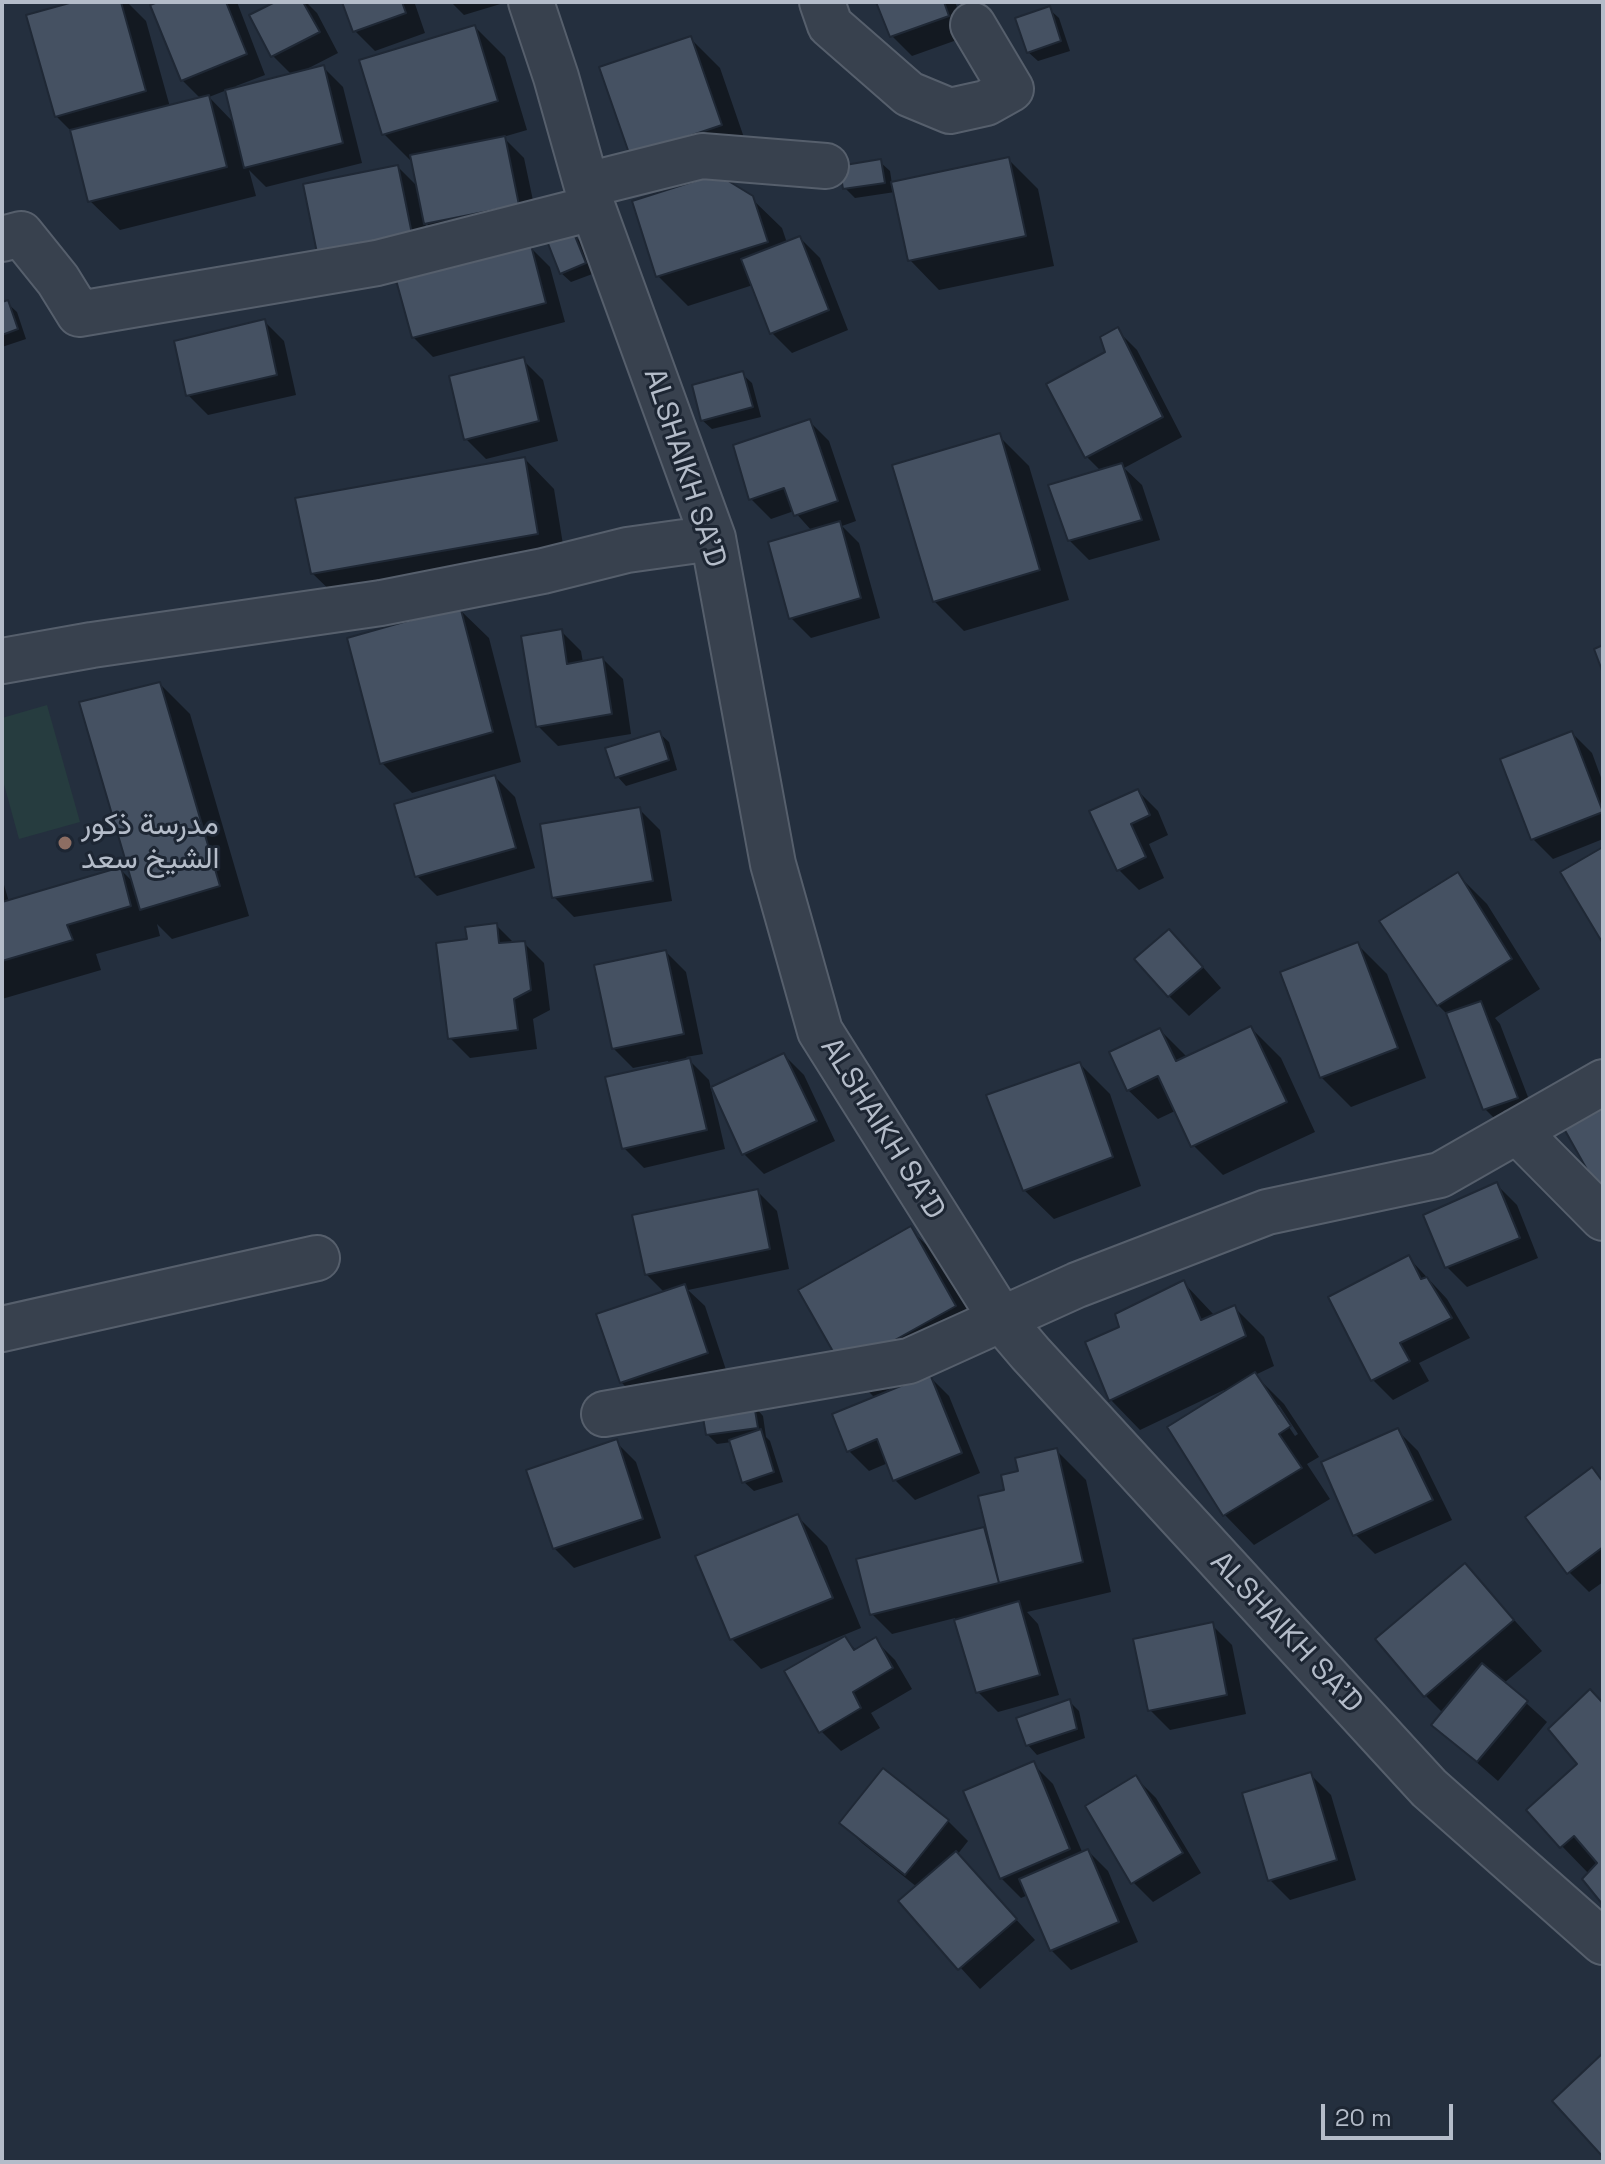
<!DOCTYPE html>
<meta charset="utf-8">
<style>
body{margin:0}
#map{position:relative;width:1605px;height:2164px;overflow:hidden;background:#242f3e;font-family:"Space Grotesk",sans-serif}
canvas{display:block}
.frame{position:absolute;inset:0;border:4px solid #b4bcc9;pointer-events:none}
.scale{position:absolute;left:1321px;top:2104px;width:132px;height:36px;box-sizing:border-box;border:4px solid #b4bcc9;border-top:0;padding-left:10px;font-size:24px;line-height:28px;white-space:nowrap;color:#b4bcc9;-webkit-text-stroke:6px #1d2633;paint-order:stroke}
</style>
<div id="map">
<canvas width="1605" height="2164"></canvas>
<div class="frame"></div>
<div class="scale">20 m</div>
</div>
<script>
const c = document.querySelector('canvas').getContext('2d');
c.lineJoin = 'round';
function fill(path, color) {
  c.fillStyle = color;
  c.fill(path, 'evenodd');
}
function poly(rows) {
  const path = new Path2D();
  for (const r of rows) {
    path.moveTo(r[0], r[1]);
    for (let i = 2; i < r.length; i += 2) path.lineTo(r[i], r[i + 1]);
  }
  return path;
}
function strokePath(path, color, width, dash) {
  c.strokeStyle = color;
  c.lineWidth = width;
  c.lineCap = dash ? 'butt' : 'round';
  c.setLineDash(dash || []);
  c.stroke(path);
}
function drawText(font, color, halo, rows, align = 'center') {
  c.font = font + ' "Space Grotesk",Vazirmatn,sans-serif';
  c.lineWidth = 6;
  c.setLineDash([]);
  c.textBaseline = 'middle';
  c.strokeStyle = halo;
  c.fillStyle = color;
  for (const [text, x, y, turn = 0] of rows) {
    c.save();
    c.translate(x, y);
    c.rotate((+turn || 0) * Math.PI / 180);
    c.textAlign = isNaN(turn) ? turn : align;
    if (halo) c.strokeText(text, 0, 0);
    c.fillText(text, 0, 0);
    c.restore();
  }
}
fill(poly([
 [47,705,80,822,19,839,2,777,2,718]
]), '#263c3f');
fill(poly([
 [80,2,127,2,146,21,170,107,201,99,182,80,163,2,237,2,265,75,236,86,237,89,292,75,273,56,252,16,279,2,306,2,317,13,338,53,305,70,323,67,343,87,362,163,266,187,249,170,256,196,120,230,90,201,73,133,56,116],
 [227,90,235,124,209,97],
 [344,2,422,2,415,4,425,33,375,51,355,31],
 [451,2,507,2,464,15],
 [878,2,955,2,968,36,912,56,892,36],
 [1049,9,1059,18,1070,51,1038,61,1028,52],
 [475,27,505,57,527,130,503,137,524,158,538,224,446,243,425,222,431,254,339,272,398,167,419,188,414,164,384,134],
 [690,38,720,68,750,155,662,185],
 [1008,159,1038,189,1054,266,939,290,910,260,895,192,855,198,845,188,880,162,890,171,892,184],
 [751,198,782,228,787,243,800,238,820,258,848,330,792,353,772,333,753,285,688,306,658,276],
 [572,233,582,243,595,273,571,282,561,273],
 [530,247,550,267,565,322,433,357,413,337],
 [7,303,17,312,26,339,2,347,2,304],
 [264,321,284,341,296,395,208,415,188,395],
 [1117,330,1137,350,1182,437,1124,468,1142,485,1160,540,1089,560,1069,540,1101,471,1087,457,1108,353],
 [523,360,543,380,558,441,486,459,466,439],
 [742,374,752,383,761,417,712,429,702,420],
 [809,421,829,441,856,521,842,526,859,543,880,618,811,638,791,618,812,531,794,511,771,519,751,499],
 [999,436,1029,466,1069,600,964,631,934,601],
 [525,459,554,489,566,563,342,602,312,573],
 [459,609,489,638,521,762,412,793,382,763],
 [561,631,581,651,583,663,603,659,623,679,631,734,558,746,538,726],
 [160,684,190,714,249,916,172,939,157,924,160,936,96,954,101,970,2,999,2,878,9,902,121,870,134,883],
 [659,733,669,742,677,770,626,786,617,776],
 [1572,733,1592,753,1603,783,1603,839,1553,859,1533,839],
 [495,777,515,797,535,868,437,896,417,876],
 [1138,791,1158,811,1168,835,1149,844,1164,878,1139,890,1119,870],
 [640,810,660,830,672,901,574,917,554,897],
 [1457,874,1487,904,1540,989,1495,1018,1500,1024,1536,1118,1505,1129,1485,1109,1450,1017,1438,1005,1382,921],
 [496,925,515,944,524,943,544,963,550,1010,533,1019,537,1049,470,1058,450,1038,469,941],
 [1357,944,1387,974,1426,1078,1351,1107,1321,1077],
 [1189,951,1221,988,1189,1016,1169,996],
 [666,952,686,972,703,1054,686,1057,709,1080,725,1149,644,1168,624,1148,669,1064,668,1061,633,1068,613,1048],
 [1251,1028,1281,1058,1315,1132,1223,1175,1193,1145,1175,1111,1158,1119,1128,1090,1160,1030,1188,1058],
 [784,1055,804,1075,835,1141,764,1174,744,1154],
 [1080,1064,1110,1094,1141,1186,1054,1219,1024,1190],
 [1497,1185,1517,1205,1538,1258,1467,1287,1447,1267],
 [757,1191,777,1211,789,1269,688,1290,705,1306,727,1373,641,1402,621,1382,665,1293,646,1274],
 [910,1229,940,1258,984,1336,886,1391,887,1394,929,1376,949,1396,980,1473,915,1500,895,1480,888,1463,869,1471,849,1451,875,1398,845,1368],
 [1409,1258,1447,1299,1470,1338,1419,1363,1429,1381,1393,1400,1373,1380],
 [1183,1282,1215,1316,1234,1307,1264,1337,1274,1366,1255,1375,1284,1404,1319,1457,1307,1464,1330,1499,1254,1545,1225,1515,1170,1427,1226,1392,1224,1390,1140,1430,1111,1400,1121,1328],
 [1274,1405,1279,1405,1298,1434,1295,1436],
 [754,1406,763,1416,766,1437,770,1441,783,1482,754,1491,744,1482,732,1442,717,1444,707,1434],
 [1398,1431,1418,1451,1452,1520,1375,1554,1355,1534],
 [616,1442,636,1462,661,1538,574,1568,554,1548],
 [1057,1451,1086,1480,1111,1592,1027,1612,1038,1624,1059,1695,998,1712,978,1692,955,1618,892,1634,872,1614,984,1529,989,1534,1007,1492],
 [1592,1470,1603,1481,1603,1582,1589,1592,1569,1572],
 [797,1516,827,1546,861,1628,761,1669,732,1639,698,1557],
 [1465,1565,1542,1651,1504,1683,1547,1722,1498,1781,1434,1725,1443,1713,1425,1695],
 [1212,1625,1232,1645,1246,1714,1170,1730,1150,1710],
 [845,1639,857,1651,875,1640,895,1660,912,1689,871,1713,880,1728,841,1751,821,1731],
 [1070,1702,1079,1711,1085,1738,1037,1755,1028,1745],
 [1603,1705,1603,1902,1589,1874,1528,1811,1580,1764],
 [1033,1764,1053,1784,1083,1854,1088,1851,1108,1871,1138,1942,1071,1970,1051,1950,1028,1895,1021,1898,1001,1878],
 [883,1771,948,1821,968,1841,957,1855,1035,1940,980,1989,900,1901,917,1887,862,1843,842,1823],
 [1311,1775,1331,1795,1356,1880,1290,1900,1270,1880],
 [1136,1778,1156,1798,1201,1873,1153,1902,1133,1882]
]), '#0007');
const building = poly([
 [73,2,121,2,146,91,55,117,26,15,73,2],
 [158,2,226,2,247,54,181,81,150,5,158,2],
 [275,2,303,2,320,32,271,57,249,15,275,2],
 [342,2,402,2,406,13,353,32,342,2],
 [876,2,944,2,949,16,890,37,876,2],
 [1050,6,1061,41,1027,53,1015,18,1050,6],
 [475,25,498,101,382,135,359,60,475,25],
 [691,36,722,125,630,156,599,67,691,36],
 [324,65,343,143,244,168,225,90,324,65],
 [209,95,227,167,88,202,70,130,209,95],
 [505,136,519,205,424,224,410,155,505,136],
 [1009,157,1026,236,908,261,891,182,1009,157],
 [881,159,885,183,843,189,839,166,881,159],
 [398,165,412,234,317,253,303,184,398,165],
 [717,174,753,196,768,242,656,277,632,201,717,174],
 [573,231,586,263,560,274,547,241,573,231],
 [800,236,829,310,770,334,741,259,800,236],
 [531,245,546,303,412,338,396,280,531,245],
 [8,300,18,329,2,335,2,302,8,300],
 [265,319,277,375,186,396,174,341,265,319],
 [1118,327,1163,417,1085,458,1046,384,1105,352,1100,337,1118,327],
 [524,357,539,421,464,440,449,376,524,357],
 [743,371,753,407,701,421,692,385,743,371],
 [810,419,838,501,794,516,784,488,749,500,733,445,810,419],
 [1000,433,1040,570,933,602,892,465,1000,433],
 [525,457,538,534,311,574,295,498,525,457],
 [1122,463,1142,520,1068,541,1048,485,1122,463],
 [840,521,861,598,789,619,768,542,840,521],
 [460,606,493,732,380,764,347,638,460,606],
 [562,629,567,664,603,657,612,714,536,727,521,636,562,629],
 [1603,645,1603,673,1594,649,1603,645],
 [160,682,220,886,140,910,79,702,160,682],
 [660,731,669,760,615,778,605,748,660,731],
 [1572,731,1603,812,1531,840,1500,759,1572,731],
 [495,775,516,848,415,877,394,804,495,775],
 [1138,789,1150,815,1131,824,1146,857,1117,871,1089,811,1138,789],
 [640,807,653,881,552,898,540,824,640,807],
 [1603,847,1603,941,1602,942,1560,872,1603,847],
 [121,867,131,906,67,925,73,940,2,961,2,902,121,867],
 [1458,872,1512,959,1437,1006,1379,921,1458,872],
 [497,923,499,943,525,941,531,990,514,999,518,1030,448,1039,436,943,467,939,465,927,497,923],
 [1169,929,1203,967,1168,997,1134,959,1169,929],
 [1358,942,1398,1048,1320,1078,1280,972,1358,942],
 [666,950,684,1034,612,1049,594,965,666,950],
 [1481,1001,1518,1098,1483,1110,1446,1013,1481,1001],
 [1251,1026,1287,1102,1191,1147,1158,1076,1127,1091,1109,1052,1160,1028,1176,1061,1251,1026],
 [784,1053,817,1121,742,1155,711,1087,784,1053],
 [690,1058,707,1130,622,1149,605,1077,690,1058],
 [1080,1062,1113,1157,1023,1191,986,1095,1080,1062],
 [1603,1093,1603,1198,1558,1118,1603,1093],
 [1497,1182,1520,1238,1445,1268,1423,1215,1497,1182],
 [758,1189,770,1249,645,1275,632,1215,758,1189],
 [911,1226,956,1306,843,1369,798,1290,911,1226],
 [1409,1255,1421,1279,1427,1277,1452,1318,1400,1343,1410,1361,1371,1381,1328,1297,1409,1255],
 [1184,1280,1201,1320,1235,1305,1246,1336,1109,1401,1085,1342,1119,1327,1115,1314,1184,1280],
 [685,1284,708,1353,620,1383,596,1314,685,1284],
 [1255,1372,1291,1426,1279,1434,1302,1468,1223,1516,1167,1427,1255,1372],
 [930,1374,962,1453,893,1481,877,1439,847,1452,832,1414,930,1374],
 [754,1404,758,1428,706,1435,702,1412,754,1404],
 [1398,1428,1433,1500,1353,1536,1321,1462,1398,1428],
 [761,1429,774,1472,742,1483,729,1440,761,1429],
 [617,1439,643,1519,553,1549,526,1470,617,1439],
 [1057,1448,1083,1562,999,1583,978,1496,1004,1490,1001,1475,1018,1471,1015,1458,1057,1448],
 [1592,1467,1603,1482,1603,1547,1567,1574,1525,1517,1592,1467],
 [798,1514,833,1598,730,1640,695,1556,798,1514],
 [984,1527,999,1583,870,1615,856,1559,984,1527],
 [1465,1563,1514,1620,1424,1697,1375,1639,1465,1563],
 [1019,1601,1040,1675,976,1693,954,1620,1019,1601],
 [1213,1622,1227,1695,1148,1711,1133,1639,1213,1622],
 [845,1636,854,1650,876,1637,893,1668,853,1692,861,1708,819,1733,784,1671,845,1636],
 [1482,1663,1528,1701,1477,1762,1431,1725,1482,1663],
 [1590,1689,1603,1703,1603,1905,1582,1879,1597,1863,1574,1836,1560,1848,1526,1810,1577,1764,1548,1729,1590,1689],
 [1070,1699,1077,1729,1026,1746,1016,1718,1070,1699],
 [1034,1761,1070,1849,1000,1879,963,1791,1034,1761],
 [883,1768,949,1820,905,1875,839,1823,883,1768],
 [1311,1772,1337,1860,1268,1881,1242,1793,1311,1772],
 [1136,1775,1183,1853,1131,1884,1085,1806,1136,1775],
 [1088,1849,1119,1922,1050,1951,1019,1879,1088,1849],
 [956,1851,1017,1919,958,1970,898,1901,956,1851],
 [1603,2053,1603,2157,1552,2101,1603,2053]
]);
fill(building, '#455162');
strokePath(building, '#1f2835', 2);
const minor = poly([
 [531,2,556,77,593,208,713,538,773,864,820,1031,1002,1320,1030,1353,1429,1788,1603,1942],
 [822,2,830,25,909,94,950,111,986,103,1011,89,973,25],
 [587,185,702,156,826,166],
 [2,239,21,234,58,280,79,314,377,263,593,208],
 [2,661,92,645,381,603,543,571,627,550,713,538],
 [1517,1131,1603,1218],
 [2,1329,317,1258],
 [604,1414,909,1361,1077,1285,1267,1212,1440,1175,1603,1082]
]);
strokePath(minor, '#565f6c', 48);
strokePath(minor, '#38414e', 44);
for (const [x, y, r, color] of [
 [65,843,8,"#8d6e63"]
]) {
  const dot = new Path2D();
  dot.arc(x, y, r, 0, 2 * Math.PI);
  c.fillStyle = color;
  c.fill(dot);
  strokePath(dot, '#1d2633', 3);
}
drawText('30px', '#b4bcc9', '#1d2633', [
 ["ALSHAIKH SA'D",684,468,72],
 ["ALSHAIKH SA'D",882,1129,58],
 ["ALSHAIKH SA'D",1286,1633,47]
]);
drawText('30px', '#b4bcc9', '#1d2633', [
 ["مدرسة ذكور",81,826],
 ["الشيخ سعد",81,860]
], 'left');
</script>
